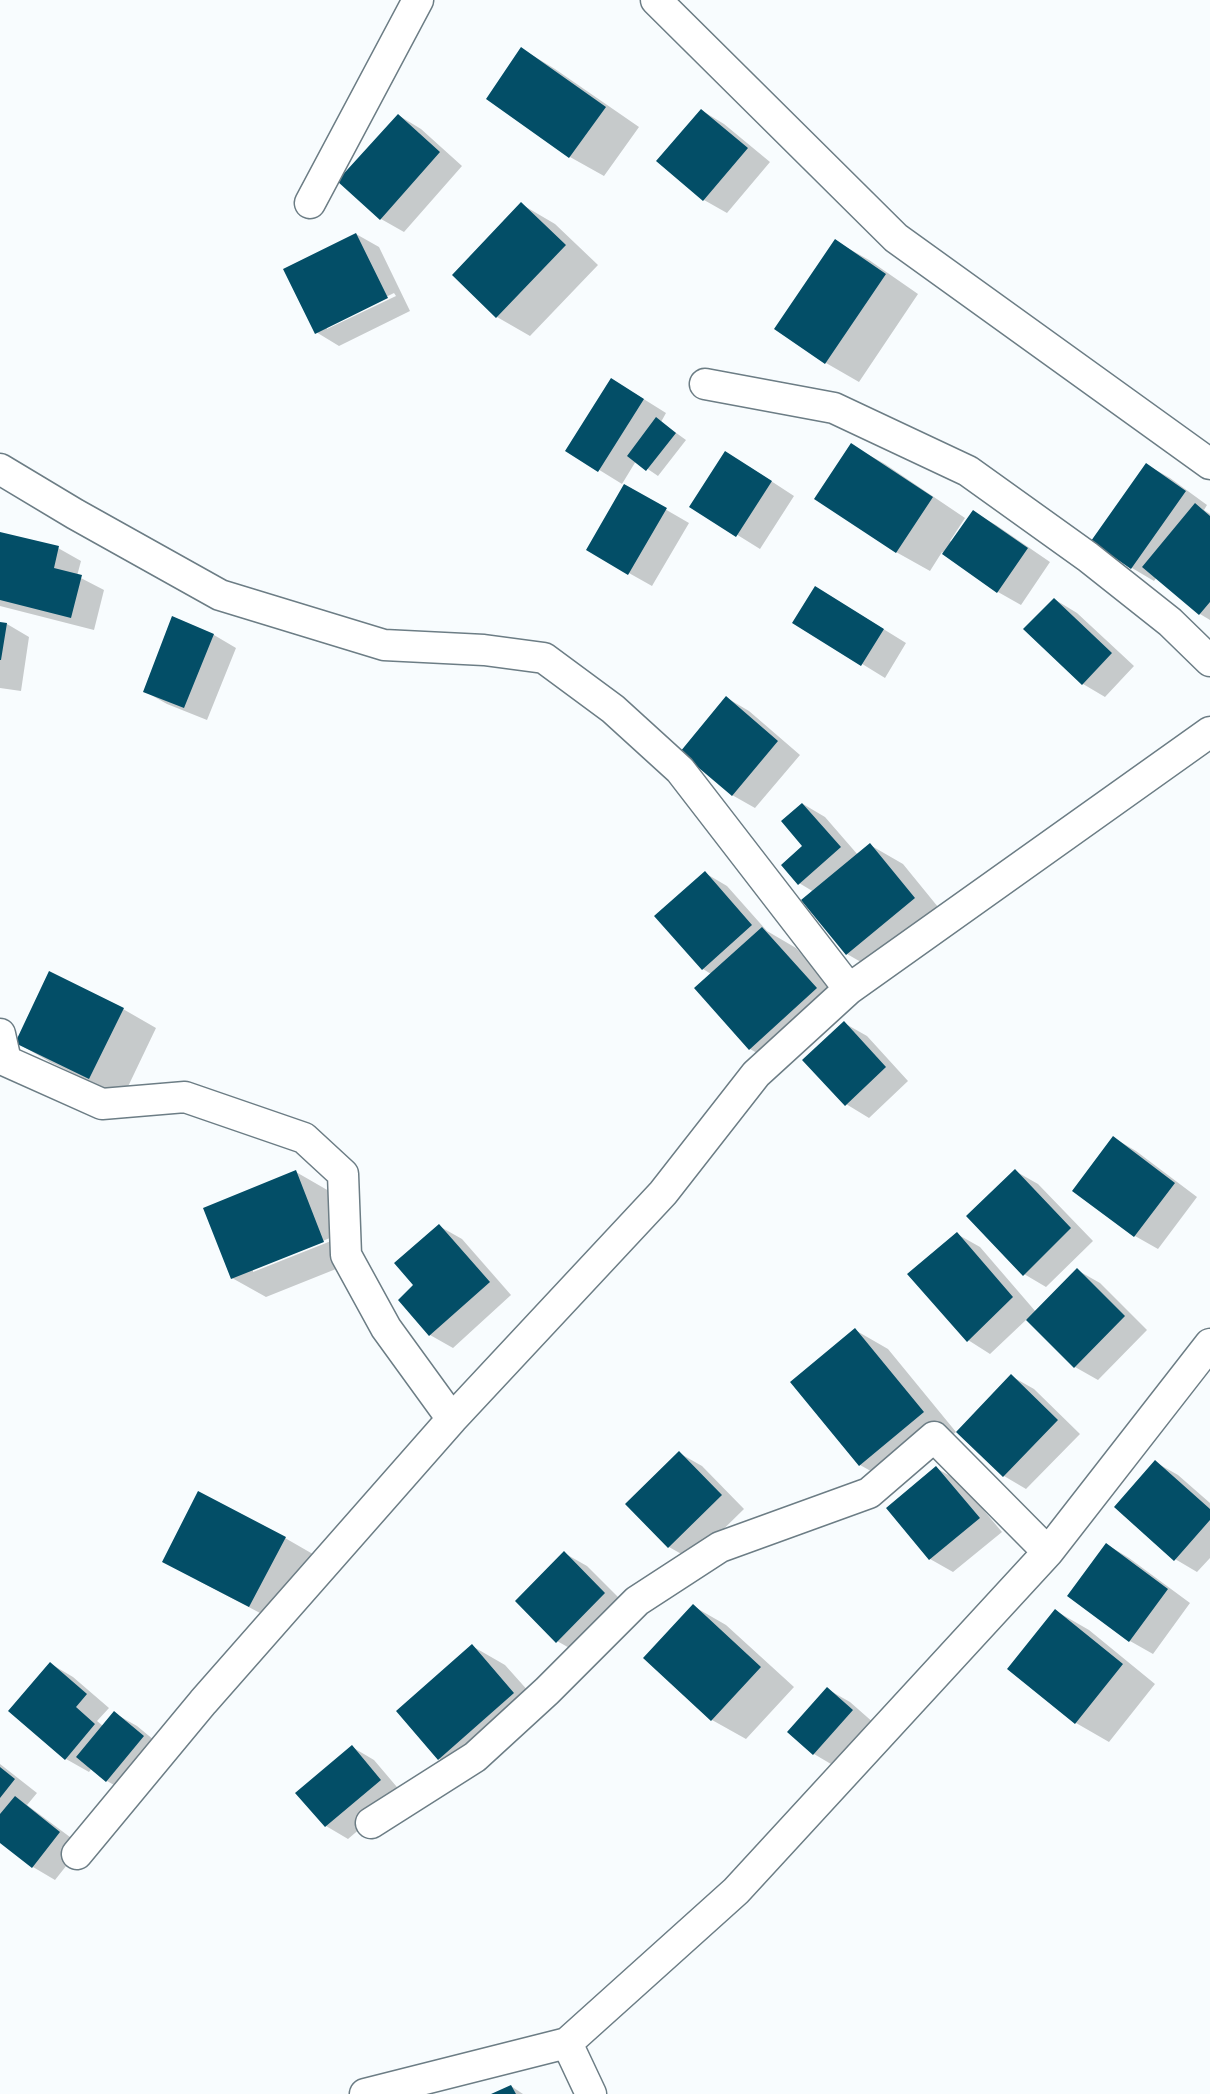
<!DOCTYPE html>
<style>
body{margin:0}
canvas{display:block;background:#f8fcfe}
</style>
<canvas width="1210" height="2094"></canvas>
<script>
const c = document.querySelector('canvas').getContext('2d');
c.lineJoin = 'round';
function fill(path, color) {
  c.fillStyle = color;
  c.fill(path, 'evenodd');
}
function poly(rows) {
  const path = new Path2D();
  for (const r of rows) {
    path.moveTo(r[0], r[1]);
    for (let i = 2; i < r.length; i += 2) path.lineTo(r[i], r[i + 1]);
  }
  return path;
}
function strokePath(path, color, width, dash) {
  c.strokeStyle = color;
  c.lineWidth = width;
  c.lineCap = dash ? 'butt' : 'round';
  c.setLineDash(dash || []);
  c.stroke(path);
}
fill(poly([
 [522,49,555,69,639,127,604,176,570,157,488,98],
 [701,110,724,124,770,162,727,213,704,200,658,161],
 [398,115,421,129,462,166,404,232,381,219],
 [521,204,555,224,598,265,530,336,497,317,454,275],
 [356,234,379,247,410,311,339,346,316,332],
 [394,293,396,296,327,329,327,326],
 [835,241,869,260,918,294,859,382,826,363],
 [634,393,666,413,661,422,686,440,658,476,636,461,622,484,567,450],
 [851,445,885,464,965,518,950,541,952,542,973,512,996,525,1050,562,1021,605,998,592,942,552,930,571,896,552],
 [1147,465,1170,478,1207,505,1204,510,1210,514,1210,620,1200,614,1157,577,1154,581,1132,568],
 [748,466,794,496,760,549,691,506],
 [625,486,689,523,652,586,588,550],
 [0,533,58,548,81,561,77,576,104,590,94,630,0,606],
 [1054,599,1077,613,1134,666,1105,697,1083,684],
 [838,601,906,643,885,678,794,622],
 [173,618,214,635,236,648,207,720,167,704,144,691],
 [0,623,7,624,29,637,21,691,0,688],
 [727,698,749,711,800,755,755,808,732,795],
 [803,804,825,817,858,855,870,845,903,864,947,918,880,973,847,954,814,892,799,883,804,846],
 [705,873,727,886,767,931,796,948,849,1008,783,1068,750,1049,711,974,703,969],
 [123,1009,156,1028,123,1097,50,1062,17,1043],
 [844,1023,867,1036,908,1081,869,1118,846,1104],
 [1114,1138,1136,1151,1197,1197,1158,1249,1135,1236,1075,1190],
 [1015,1171,1038,1184,1093,1241,1046,1287,1024,1274],
 [296,1172,329,1191,356,1261,266,1297,232,1278],
 [330,1238,331,1241,253,1272,253,1269],
 [439,1226,462,1239,511,1295,453,1348,430,1335,415,1285],
 [957,1234,980,1247,1036,1312,1077,1270,1100,1283,1147,1330,1098,1380,1075,1367,1027,1319,990,1354,968,1340],
 [855,1330,888,1349,956,1432,894,1484,860,1465],
 [1011,1376,1034,1389,1080,1434,1026,1489,1004,1476,958,1432],
 [679,1453,702,1466,744,1509,692,1560,669,1547,627,1504],
 [1155,1462,1178,1475,1210,1503,1210,1558,1197,1572,1175,1559],
 [936,1468,959,1481,1002,1532,953,1572,930,1559,888,1508],
 [285,1538,318,1557,283,1625,197,1580],
 [1106,1544,1129,1558,1190,1603,1153,1654,1130,1641,1069,1595],
 [564,1553,587,1566,627,1606,580,1654,557,1641],
 [693,1606,726,1625,794,1687,746,1739,712,1720,645,1658],
 [1056,1611,1089,1630,1155,1684,1109,1742,1076,1723,1009,1668],
 [472,1646,505,1665,547,1712,472,1778,439,1759],
 [51,1664,73,1677,109,1708,97,1721,103,1726,114,1713,137,1726,166,1750,130,1794,107,1781,92,1768,89,1772,66,1759],
 [827,1689,850,1702,875,1724,836,1767,814,1754],
 [352,1747,374,1760,402,1793,348,1839,326,1826],
 [0,1764,37,1793,27,1805,82,1846,55,1880,33,1867,0,1841],
 [511,2086,523,2094,495,2094]
]), '#0003');
fill(poly([
 [521,47,606,107,569,158,486,99],
 [701,109,748,148,703,201,656,161],
 [398,114,440,152,380,220,337,181],
 [521,202,566,245,496,318,452,275],
 [356,233,388,298,315,334,283,269],
 [835,239,886,274,825,364,774,329],
 [611,378,644,399,598,472,565,451],
 [656,417,676,433,646,471,627,456],
 [851,443,933,497,896,553,814,499],
 [725,451,772,481,736,537,689,507],
 [1146,463,1186,491,1131,569,1091,541],
 [624,484,667,508,628,575,586,550],
 [1195,503,1210,516,1210,602,1199,615,1142,567],
 [973,510,1028,548,997,593,942,554],
 [0,532,59,546,54,568,82,575,71,618,0,600],
 [815,586,884,629,861,666,792,623],
 [1054,598,1112,653,1082,685,1023,629],
 [172,616,214,634,184,708,143,692],
 [0,622,7,623,1,660,0,660],
 [726,696,778,741,732,796,680,752],
 [802,803,841,847,798,885,781,865,802,846,781,821],
 [870,843,915,898,846,955,801,900],
 [705,871,752,925,702,970,654,916],
 [762,927,817,988,749,1050,694,988],
 [49,971,124,1008,89,1079,15,1043],
 [844,1021,886,1067,845,1106,802,1060],
 [1113,1136,1175,1183,1134,1237,1072,1191],
 [1015,1169,1071,1228,1023,1276,966,1216],
 [296,1170,324,1242,231,1279,203,1208],
 [439,1224,490,1282,429,1336,398,1300,413,1285,394,1263],
 [957,1232,1013,1297,967,1342,907,1274],
 [1077,1268,1125,1316,1074,1368,1026,1320],
 [855,1328,924,1412,859,1466,790,1382],
 [1011,1374,1058,1420,1003,1477,956,1432],
 [679,1451,722,1495,668,1548,625,1504],
 [1155,1460,1210,1509,1210,1520,1174,1561,1114,1507],
 [936,1466,980,1518,929,1560,886,1508],
 [198,1491,286,1537,249,1607,162,1562],
 [1106,1543,1168,1589,1129,1642,1067,1596],
 [564,1551,605,1593,556,1643,515,1601],
 [693,1604,761,1667,711,1721,643,1658],
 [1055,1609,1123,1664,1075,1724,1007,1669],
 [472,1644,514,1693,438,1760,396,1711],
 [50,1662,87,1694,76,1707,95,1724,65,1760,8,1711],
 [827,1687,853,1710,813,1755,787,1732],
 [114,1711,144,1736,106,1782,76,1757],
 [352,1745,381,1780,325,1827,295,1793],
 [0,1767,15,1779,0,1798],
 [15,1796,60,1832,32,1868,0,1843,0,1814],
 [511,2085,516,2094,491,2094]
]), '#034e67');
const street = poly([
 [656,0,896,238,1210,464],
 [310,203,418,0],
 [705,384,834,408,968,471,1088,557,1170,622,1210,661],
 [0,469,75,514,220,595,384,645,484,650,544,658,613,709,680,770,849,989],
 [0,1034,6,1061,102,1104,185,1097,304,1138,343,1174,346,1255,386,1328,452,1419],
 [371,1823,475,1757,547,1691,637,1601,720,1547,869,1493,934,1437,1048,1552],
 [77,1854,203,1702,452,1419,663,1193,756,1074,849,989,1210,732],
 [567,2043,591,2094],
 [365,2094,567,2043,736,1891,1048,1552,1210,1344]
]);
strokePath(street, '#6c7d85', 33);
strokePath(street, '#fff', 30);
</script>
